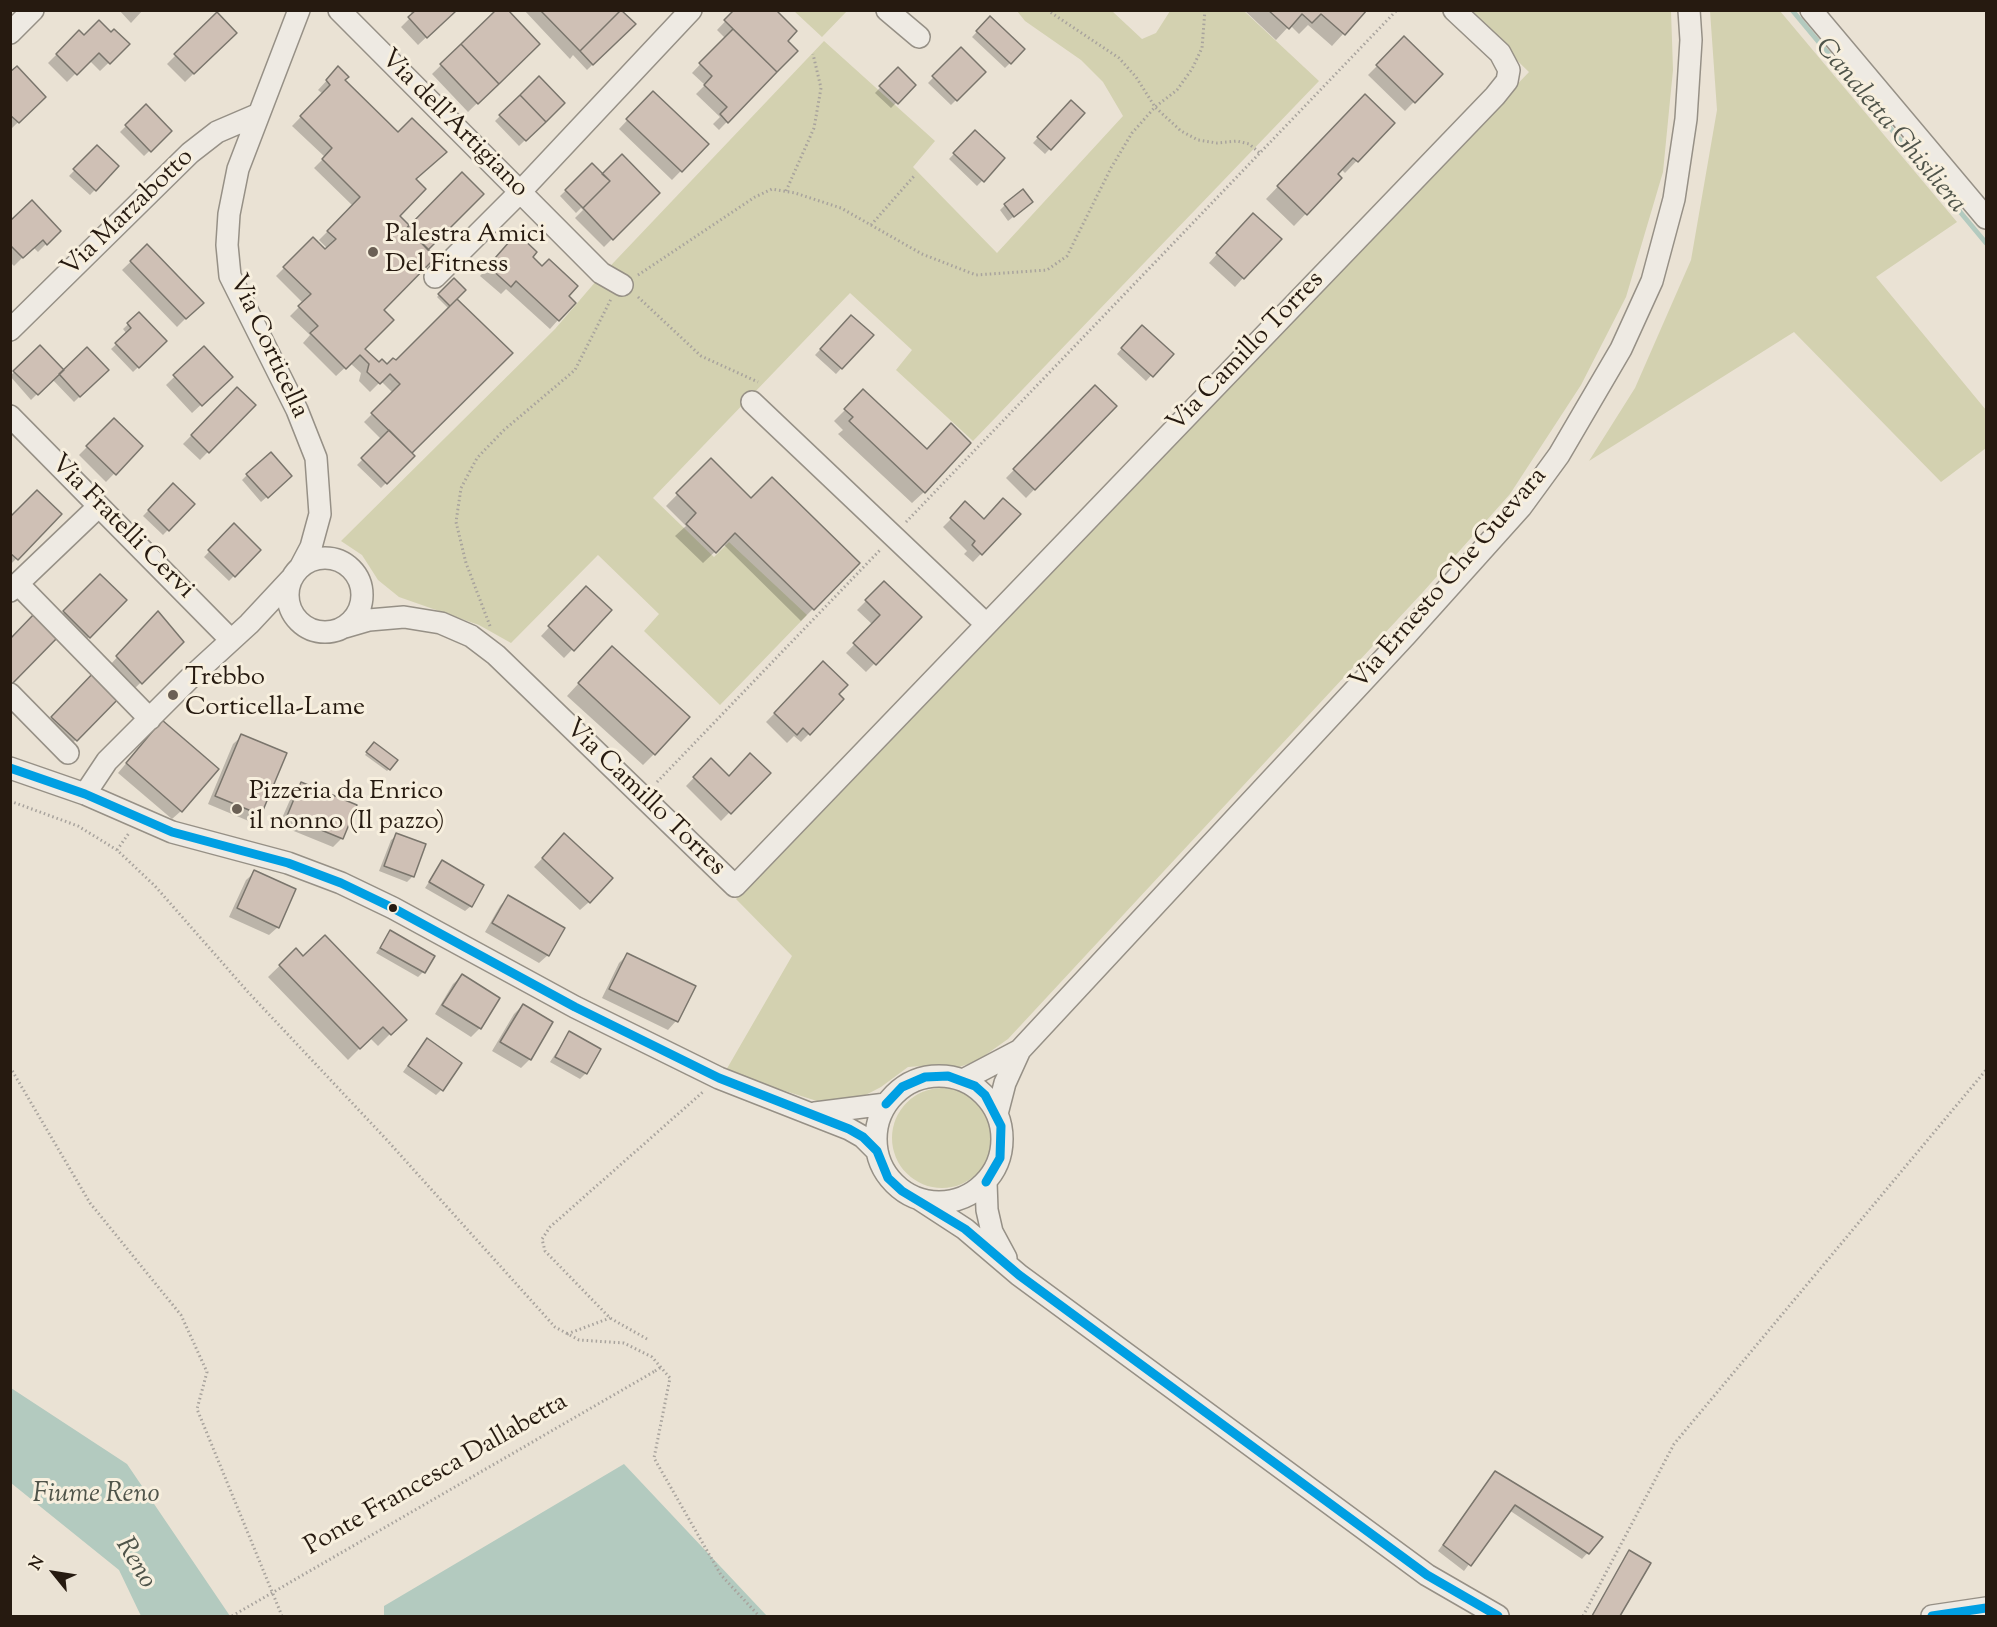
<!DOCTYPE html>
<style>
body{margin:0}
#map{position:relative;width:1997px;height:1627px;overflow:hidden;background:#eae2d4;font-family:"Sorts Mill Goudy",serif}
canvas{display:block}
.frame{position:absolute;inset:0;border:12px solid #261a10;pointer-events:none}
.north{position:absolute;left:24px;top:1543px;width:60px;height:60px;-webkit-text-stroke:4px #f7efde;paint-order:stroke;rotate:300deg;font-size:16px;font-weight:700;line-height:24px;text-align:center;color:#261a10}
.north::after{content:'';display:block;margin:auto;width:21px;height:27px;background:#261a10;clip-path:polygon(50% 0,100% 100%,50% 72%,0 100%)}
</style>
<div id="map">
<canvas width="1997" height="1627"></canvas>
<div class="frame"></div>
<div class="north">N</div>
</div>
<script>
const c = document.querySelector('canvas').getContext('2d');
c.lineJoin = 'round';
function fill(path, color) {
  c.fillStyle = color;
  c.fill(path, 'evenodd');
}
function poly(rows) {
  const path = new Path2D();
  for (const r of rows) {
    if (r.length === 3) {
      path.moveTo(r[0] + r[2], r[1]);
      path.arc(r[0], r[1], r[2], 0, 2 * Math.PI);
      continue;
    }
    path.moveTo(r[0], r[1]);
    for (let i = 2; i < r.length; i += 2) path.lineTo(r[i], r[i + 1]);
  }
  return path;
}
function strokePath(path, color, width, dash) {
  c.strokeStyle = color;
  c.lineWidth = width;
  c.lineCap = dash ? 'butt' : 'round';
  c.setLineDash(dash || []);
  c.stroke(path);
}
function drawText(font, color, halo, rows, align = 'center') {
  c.font = font + ' "Sorts Mill Goudy",serif';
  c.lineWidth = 6;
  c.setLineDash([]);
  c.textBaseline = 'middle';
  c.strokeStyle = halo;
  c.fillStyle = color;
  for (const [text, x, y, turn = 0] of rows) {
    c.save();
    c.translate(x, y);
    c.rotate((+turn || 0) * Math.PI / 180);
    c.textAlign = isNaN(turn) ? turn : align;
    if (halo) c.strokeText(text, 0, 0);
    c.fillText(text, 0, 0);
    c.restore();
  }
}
fill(poly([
 [794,11,847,11,822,37],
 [1017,11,1112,11,1142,39,1156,33,1170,11,1244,11,1319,81,973,441,896,370,912,350,850,293,653,498,714,557,729,542,807,615,720,705,644,631,659,614,598,555,511,643,479,625,399,597,378,580,362,555,341,541,555,329,597,280,824,41,935,141,913,167,997,253,1123,116,1103,82,1081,60,1025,21],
 [1466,11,1671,11,1673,70,1663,172,1626,297,1581,385,1510,494,1423,592,1008,1039,977,1061,956,1068,935,1065,908,1067,881,1087,856,1100,817,1101,725,1072,792,956,736,899,1529,72],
 [1710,11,1780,11,1957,222,1876,277,1986,410,1986,448,1941,482,1794,332,1589,461,1635,388,1691,260,1717,110],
 [942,1138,50]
]), '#d3d1b0');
fill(poly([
 [11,1388,127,1464,230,1616,141,1616,119,1570,11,1483],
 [624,1464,767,1616,384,1616,384,1606]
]), '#b3cabf');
fill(poly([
 [119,10,143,10,131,23],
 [409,10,454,11,418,45,401,27,413,15],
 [498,10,538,44,468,112,432,74],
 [524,10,621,10,634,24,587,70,573,55,570,59],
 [736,10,786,41,796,51,719,130,713,124,720,117,696,94,705,85,692,73,725,38,717,30],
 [1244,10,1365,10,1332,46,1308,25,1299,34,1290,25,1276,40],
 [217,14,235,33,185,82,167,64],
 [990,18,1023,50,1005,68,972,37],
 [79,32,84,38,111,34,128,44,100,71,89,60,67,82,48,63],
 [1404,39,1441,74,1405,111,1368,75],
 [961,49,984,72,951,105,928,83],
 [898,69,914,85,891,108,875,93],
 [10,74,44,97,10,130],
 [330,77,343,81,414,180,398,216,426,250,382,310,363,349,379,364,387,366,396,362,449,309,437,297,454,280,455,299,410,453,413,456,381,488,357,465,382,440,364,422,393,393,381,381,370,392,359,381,361,373,350,363,336,376,303,343,310,335,290,316,303,303,276,276,313,239,325,251,328,249,319,240,353,206,314,168,325,157,292,126,323,94,318,90],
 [539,78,563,103,519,146,495,121],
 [653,93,707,144,672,180,619,129],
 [1071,102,1083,113,1045,154,1033,143],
 [146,106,170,131,144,156,120,132],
 [1353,108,1393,123,1345,173,1341,169,1336,174,1340,178,1294,226,1266,199],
 [975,132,1003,159,977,186,949,159],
 [97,147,117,166,90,195,69,176],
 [592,165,603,176,658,193,604,247,575,218,583,210,581,208,576,213,560,196],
 [1005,205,1026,207,1008,221,1000,210],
 [10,223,59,231,38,252,33,247,14,266,10,262],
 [1245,223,1243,278,1235,287,1209,263],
 [509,244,530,257,567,296,558,320,550,329,506,289,501,294,480,276],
 [147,246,201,303,177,327,122,270],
 [139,314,165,341,133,372,111,349,127,334,123,329],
 [851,317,872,335,836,374,815,355],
 [1136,332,1171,354,1146,381,1117,354],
 [40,347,64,372,107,370,74,402,52,379,31,400,10,376],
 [204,348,231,377,192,413,166,385],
 [1095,387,1115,406,1026,498,1006,478],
 [237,389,254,405,200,460,183,444],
 [852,403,926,451,924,492,912,503,838,434,843,430,834,421],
 [114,420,141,446,106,482,79,455],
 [711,460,751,500,858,563,801,621,723,544,703,563,675,536,686,526,666,506],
 [247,475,285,481,261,502,242,480],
 [173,485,193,504,163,535,143,516],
 [966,504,983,520,1019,514,973,562,964,554,967,551,943,527],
 [60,514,10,565,10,519],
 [234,525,259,550,229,581,204,557],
 [100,576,125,600,81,645,55,621],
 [884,583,920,617,866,672,846,653,873,625,857,610],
 [586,588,610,610,564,658,541,636],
 [150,622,182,642,132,691,109,666],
 [601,659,654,754,643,765,567,696],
 [823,664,837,694,842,700,801,742,794,736,787,743,766,722],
 [98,671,121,693,67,749,44,726],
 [153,731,181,811,172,819,118,773],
 [242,736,260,814,251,822,208,804,233,744],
 [372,746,389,769,387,771,365,755],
 [711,760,729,778,768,773,721,821,686,786],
 [301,784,342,838,333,847,279,825,293,793],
 [397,835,413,876,407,882,379,871,391,840],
 [556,844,589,902,580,910,534,867],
 [442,862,471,906,465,911,425,888],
 [255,872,278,927,269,935,229,917,246,880],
 [508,897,548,955,539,963,485,932,500,906],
 [391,932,423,972,418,977,376,953],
 [296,950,303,958,405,1019,378,1046,370,1038,348,1060,268,977],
 [628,954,693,986,676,1021,668,1030,602,998,619,963],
 [462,976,480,1028,471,1037,435,1014,453,984],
 [523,1005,551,1022,530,1059,521,1068,492,1051,514,1014],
 [569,1033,586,1073,580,1079,550,1062],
 [422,1045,441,1090,436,1095,403,1072],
 [1490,1479,1601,1538,1582,1559,1509,1510,1464,1571,1438,1551],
 [1630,1552,1649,1563,1619,1616,1591,1616]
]), '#0003');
strokePath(poly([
 [1792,10,1986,243]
]), '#b3cabf', 5);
const building = poly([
 [416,10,456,10,456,11,427,38,408,17,416,10],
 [496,10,508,10,540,44,499,84,461,44,496,10],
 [540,10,621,10,580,51,540,10],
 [621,10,636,24,593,65,580,51,621,10],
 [734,10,776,10,797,31,788,41,798,51,777,72,724,20,734,10],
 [1268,10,1367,10,1345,35,1321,14,1312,23,1302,14,1289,29,1268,10],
 [217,12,237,33,194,74,174,54,217,12],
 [990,16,1025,49,1011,64,976,31,990,16],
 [99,20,111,32,114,29,130,44,110,64,99,53,77,75,56,54,79,30,84,35,99,20],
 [733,29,777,72,728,123,720,114,727,107,704,85,712,76,699,63,733,29],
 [1404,36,1443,74,1415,103,1376,65,1404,36],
 [461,44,499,84,478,104,440,64,461,44],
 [961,47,986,72,957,101,932,76,961,47],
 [17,66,46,97,19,123,10,115,10,72,17,66],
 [338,66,349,77,345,80,398,132,412,118,447,152,416,179,426,189,400,216,409,225,407,228,436,257,384,310,394,320,365,349,379,362,382,359,387,364,393,358,396,360,457,299,513,353,412,453,371,413,400,384,390,374,380,384,367,372,369,364,360,355,346,369,310,333,318,326,298,306,311,294,283,267,313,237,325,249,336,239,327,231,360,197,322,159,332,148,300,116,330,85,326,80,338,66],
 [898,67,916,85,898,104,879,86,898,67],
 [539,76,565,103,546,122,520,95,539,76],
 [653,91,709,144,682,172,626,119,653,91],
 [1365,94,1395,123,1358,162,1353,158,1338,174,1342,178,1307,215,1277,186,1365,94],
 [520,95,546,122,526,141,499,115,520,95],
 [1071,100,1085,113,1051,150,1037,137,1071,100],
 [146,104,172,131,151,152,125,125,146,104],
 [975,130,1005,158,984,182,953,153,975,130],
 [97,145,119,166,96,191,73,169,97,145],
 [622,154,660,193,613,240,583,208,610,181,602,174,622,154],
 [592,163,610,181,583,208,565,190,592,163],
 [462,172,484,194,428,250,407,228,462,172],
 [1023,189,1033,202,1014,217,1004,204,1023,189],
 [32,200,61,231,47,245,43,240,23,258,10,245,10,221,32,200],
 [1253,213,1282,239,1244,279,1216,253,1253,213],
 [517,233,537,252,533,257,542,266,549,259,578,286,569,296,576,303,559,321,516,281,511,287,488,266,517,233],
 [147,244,204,303,186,319,130,261,147,244],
 [454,278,466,290,450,306,438,294,454,278],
 [139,312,167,341,139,368,115,343,131,328,127,323,139,312],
 [851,315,874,335,842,369,820,349,851,315],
 [1142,325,1174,354,1153,377,1121,348,1142,325],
 [40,345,64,370,38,395,13,371,40,345],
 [204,346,233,377,202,406,173,375,204,346],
 [87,347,109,370,80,397,59,374,87,347],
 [1095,385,1117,406,1035,490,1013,469,1095,385],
 [237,387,256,405,209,453,191,435,237,387],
 [863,389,927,449,951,423,971,443,925,493,849,421,853,417,844,409,863,389],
 [114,418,143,446,116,475,86,446,114,418],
 [389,430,415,456,387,484,361,458,389,430],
 [271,452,292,476,268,498,246,474,271,452],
 [711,458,751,498,772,477,860,563,814,610,735,533,716,553,686,524,696,513,676,493,711,458],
 [173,483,195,504,169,531,148,510,173,483],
 [37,490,62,514,18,560,10,553,10,517,37,490],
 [1003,498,1021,514,982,555,972,545,975,541,950,518,965,501,984,519,1003,498],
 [234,523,261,550,235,577,208,550,234,523],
 [100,574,127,600,90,638,63,611,100,574],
 [884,581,922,617,876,665,853,643,880,615,865,600,884,581],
 [586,586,612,610,574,651,548,626,586,586],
 [158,611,184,642,142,684,116,656,158,611],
 [35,613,59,636,11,685,10,639,35,613],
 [612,646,690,717,655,755,578,683,612,646],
 [823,661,848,685,839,694,844,699,810,735,803,728,797,735,774,713,823,661],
 [98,668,124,693,77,741,51,717,98,668],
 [162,720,219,769,182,812,126,763,162,720],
 [241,734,287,753,261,815,215,796,241,734],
 [374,742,398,760,390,770,366,752,374,742],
 [750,753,771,773,731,814,693,777,711,758,729,776,750,753],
 [301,782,357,805,343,839,287,816,301,782],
 [396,833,426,844,414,877,384,866,396,833],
 [564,833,613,878,590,903,542,858,564,833],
 [442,860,484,885,472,907,429,882,442,860],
 [254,870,296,889,279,928,237,908,254,870],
 [508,895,565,928,549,956,492,923,508,895],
 [390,930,435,956,425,973,380,948,390,930],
 [325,935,407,1020,391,1035,383,1027,360,1049,279,965,296,948,303,956,325,935],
 [627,953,696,986,678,1022,609,989,627,953],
 [462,974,500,998,481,1029,442,1005,462,974],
 [523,1004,553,1022,531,1060,500,1042,523,1004],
 [569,1031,601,1049,587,1074,555,1057,569,1031],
 [427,1038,462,1063,443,1091,408,1066,427,1038],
 [1495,1471,1603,1537,1589,1554,1515,1505,1471,1566,1443,1545,1495,1471],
 [1629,1550,1651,1563,1620,1616,1592,1616,1629,1550]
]);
fill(building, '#cfc0b5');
strokePath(building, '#7a756c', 1.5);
const minor = poly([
 [299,10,238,169,229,214,227,245,230,276,297,410,316,458,320,514,311,547,301,566],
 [339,10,601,273,622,285],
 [887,10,919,37],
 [1811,10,1986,218],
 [10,33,33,10],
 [435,277,520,192,691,10],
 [10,330,190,153,217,132,259,114],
 [752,402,986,624],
 [10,416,231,640],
 [325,595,37],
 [18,584,150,719],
 [10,591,99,506],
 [345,627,369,620,404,617,441,623,471,636,496,655,735,886,1495,96,1507,81,1509,70,1500,53,1454,10],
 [10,694,68,753],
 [10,768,85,794,172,832,288,863,341,883,393,908,575,1007,719,1078,849,1129,863,1137,877,1151],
 [85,794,107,761,190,678,249,624,291,579],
 [939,1139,63],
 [963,1080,1020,1050,1406,635,1521,507,1559,455,1621,349,1652,281,1674,199,1686,119,1691,40,1689,10],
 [815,1113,886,1104],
 [997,1114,1005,1083,1020,1050],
 [986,1182,987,1210,992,1232,1006,1258],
 [919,1199,965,1229,1019,1275,1427,1575,1498,1616],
 [1932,1616,1986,1608]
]);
strokePath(minor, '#969086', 24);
strokePath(poly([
 [1047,10,1119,58,1136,77,1155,107,1181,131,1198,140,1217,143,1237,141,1249,144,1260,153],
 [786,191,814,128,821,88,813,54],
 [871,225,915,175],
 [638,275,755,197,772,189,795,193,841,208,922,254,976,275,1047,270,1067,256,1111,168,1132,133,1155,107,1177,90,1192,69,1202,48,1205,10],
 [638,297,701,356,758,382],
 [906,522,1397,10],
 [490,626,466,563,456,522,461,488,477,458,504,430,575,370,611,299],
 [657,782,881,549],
 [10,801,78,826,117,850,155,886,248,992,386,1139,555,1327,579,1340,624,1343,652,1357,670,1378,654,1458,721,1575,759,1616],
 [117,850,129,833],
 [10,1067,90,1203,181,1315,207,1372,197,1409,282,1616],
 [567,1334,610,1318],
 [647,1339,610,1318,545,1251,542,1239,550,1227,704,1091],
 [655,1371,661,1367],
 [1583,1616,1674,1444,1986,1070]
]), '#a8a39d', 3, [1.5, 3]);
strokePath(minor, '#eeeae3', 21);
strokePath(poly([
 [232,1616,655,1371]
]), '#a8a39d', 3, [1.5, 3]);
strokePath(poly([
 [10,768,85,794,172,832,288,863,341,883,393,908,575,1007,719,1078,849,1129,863,1137,877,1151,888,1178,902,1191,965,1229,1019,1275,1427,1575,1498,1616],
 [886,1104,902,1087,925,1077,948,1076,975,1086,985,1095,1001,1126,1000,1158,986,1182],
 [1932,1616,1986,1608]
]), '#009fe3', 9);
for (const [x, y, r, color] of [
 [373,252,6,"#6b6055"],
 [173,695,6,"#6b6055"],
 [237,809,6,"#6b6055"],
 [393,908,5,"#261a10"]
]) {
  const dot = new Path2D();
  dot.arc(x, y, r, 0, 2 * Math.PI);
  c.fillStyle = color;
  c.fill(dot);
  strokePath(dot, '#f7efde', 2);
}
drawText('26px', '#261a10', '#f7efde', [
 ["Via dell'Artigiano",453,125,45],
 ["Via Marzabotto",129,214,-44],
 ["Via Corticella",267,347,65],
 ["Via Camillo Torres",1247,353,-46],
 ["Via Fratelli Cervi",121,528,45],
 ["Via Ernesto Che Guevara",1450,580,-49],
 ["Via Camillo Torres",644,799,44],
 ["Ponte Francesca Dallabetta",437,1476,-30]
]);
drawText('26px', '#261a10', '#f7efde', [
 ["Palestra Amici",385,237],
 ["Del Fitness",385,267],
 ["Trebbo",185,680],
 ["Corticella-Lame",185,710],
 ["Pizzeria da Enrico",249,794],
 ["il nonno (Il pazzo)",249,824]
], 'left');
drawText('italic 27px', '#4f544a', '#f7efde', [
 ["Canaletta Ghisiliera",1889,127,50],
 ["Fiume Reno",96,1496],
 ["Reno",134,1564,59]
]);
</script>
